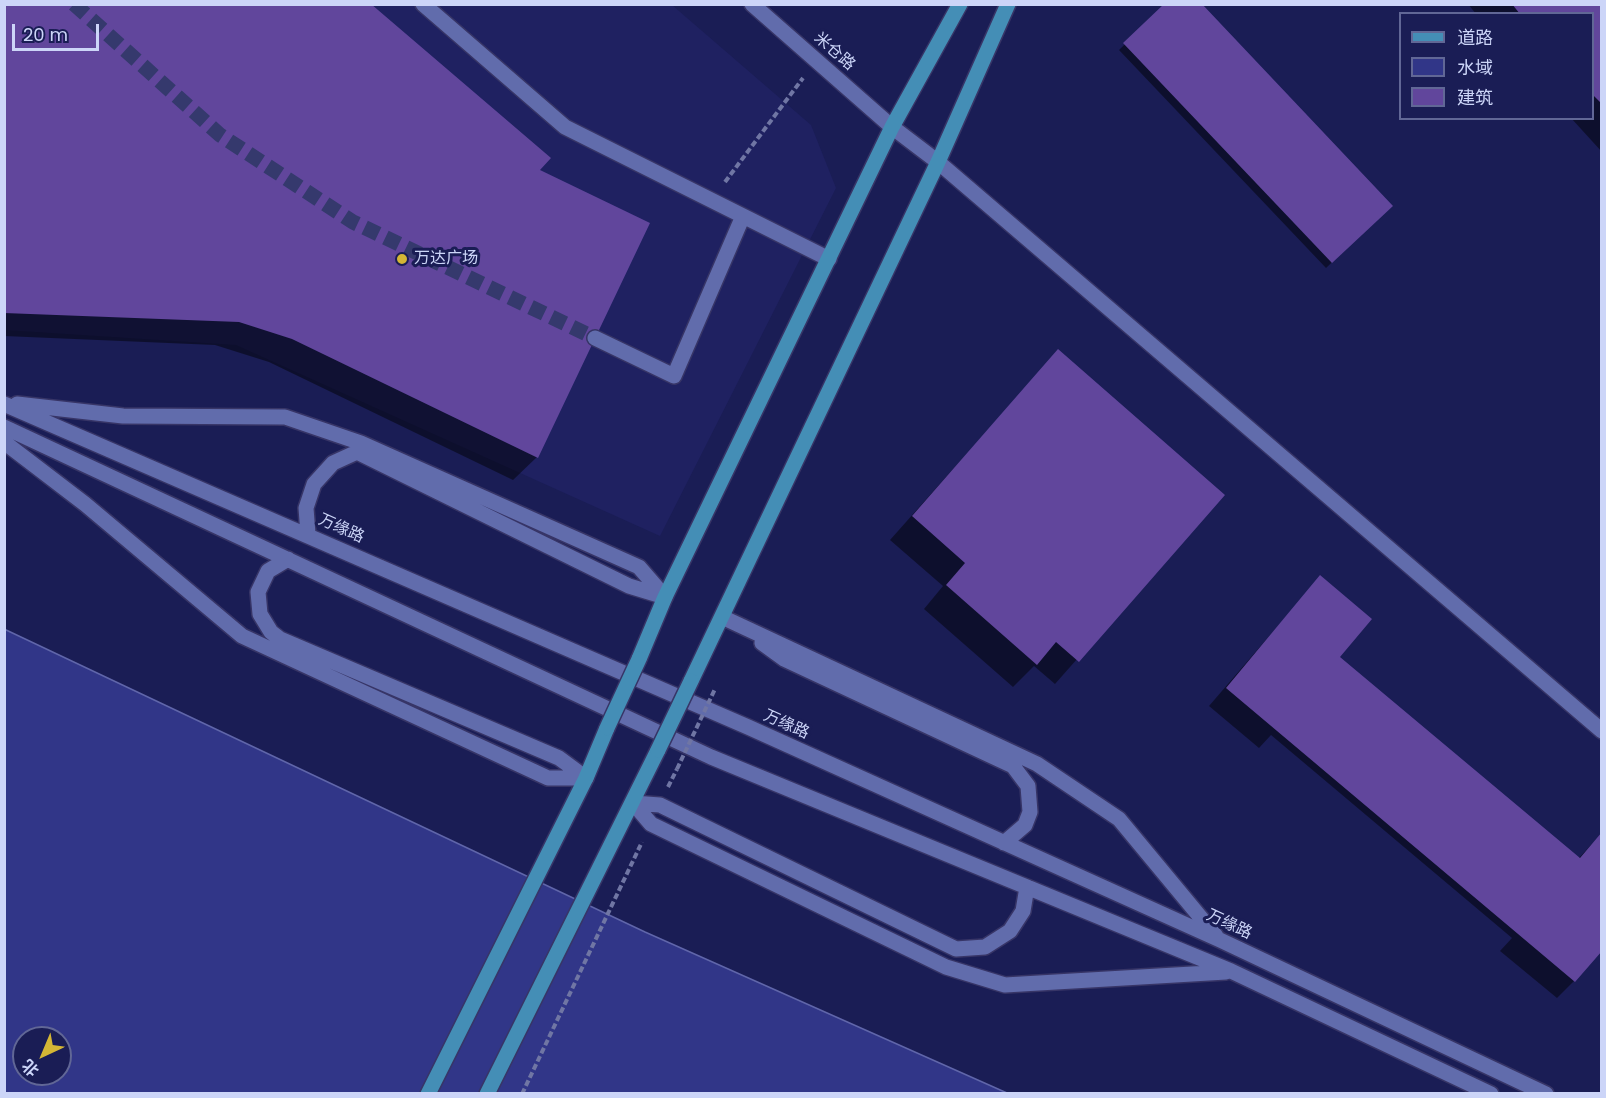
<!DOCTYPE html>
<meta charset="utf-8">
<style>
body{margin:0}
#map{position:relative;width:1606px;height:1098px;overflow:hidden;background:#1a1d55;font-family:Poppins,"Noto Sans SC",sans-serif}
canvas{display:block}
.frame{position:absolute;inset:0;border:6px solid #ccd5f8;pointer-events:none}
.legend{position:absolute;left:1399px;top:12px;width:195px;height:108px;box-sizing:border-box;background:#1a1d55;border:2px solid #616796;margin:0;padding:8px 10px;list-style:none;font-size:18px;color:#ccd5f8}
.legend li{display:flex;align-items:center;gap:12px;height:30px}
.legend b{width:30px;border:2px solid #616796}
.north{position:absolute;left:12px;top:1026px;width:60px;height:60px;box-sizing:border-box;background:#1a1d55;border:2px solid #616796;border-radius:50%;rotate:224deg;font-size:16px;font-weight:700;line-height:24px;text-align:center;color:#ccd5f8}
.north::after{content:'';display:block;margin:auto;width:21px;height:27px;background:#d4b635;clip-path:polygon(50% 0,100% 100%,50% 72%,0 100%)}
.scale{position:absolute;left:12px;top:24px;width:87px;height:27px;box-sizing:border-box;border:3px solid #ccd5f8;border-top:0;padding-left:8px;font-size:18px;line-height:21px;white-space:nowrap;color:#ccd5f8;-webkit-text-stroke:4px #1a1d55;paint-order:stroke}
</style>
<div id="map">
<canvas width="1606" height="1098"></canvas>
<div class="frame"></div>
<ul class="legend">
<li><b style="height:8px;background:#448eb6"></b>道路</li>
<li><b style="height:16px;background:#313688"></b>水域</li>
<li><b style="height:16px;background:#61469c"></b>建筑</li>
</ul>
<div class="north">北</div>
<div class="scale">20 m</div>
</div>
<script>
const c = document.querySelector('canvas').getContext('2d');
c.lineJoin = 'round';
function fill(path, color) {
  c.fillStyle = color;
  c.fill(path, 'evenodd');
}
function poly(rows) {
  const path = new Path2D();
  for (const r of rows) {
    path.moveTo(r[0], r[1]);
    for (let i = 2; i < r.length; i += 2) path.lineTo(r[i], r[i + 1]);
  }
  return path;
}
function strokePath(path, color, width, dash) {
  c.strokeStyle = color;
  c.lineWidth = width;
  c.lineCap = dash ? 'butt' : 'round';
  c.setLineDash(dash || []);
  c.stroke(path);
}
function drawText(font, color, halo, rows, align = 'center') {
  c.font = font + ' Poppins,"Noto Sans SC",sans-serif';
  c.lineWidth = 6;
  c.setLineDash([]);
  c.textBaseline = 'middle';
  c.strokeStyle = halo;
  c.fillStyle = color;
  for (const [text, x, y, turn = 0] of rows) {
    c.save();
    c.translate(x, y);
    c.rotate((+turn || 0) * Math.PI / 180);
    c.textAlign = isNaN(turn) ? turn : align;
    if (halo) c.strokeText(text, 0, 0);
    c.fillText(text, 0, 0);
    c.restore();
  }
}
fill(poly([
 [4,5,672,5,811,125,836,188,660,536,236,345,5,330]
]), '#1f2161');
const water = poly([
 [4,629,645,932,1007,1093,5,1093,4,629],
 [24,1038,60,1038,60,1074,24,1074,24,1038]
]);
fill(water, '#313688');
strokePath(water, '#6066aa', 1.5);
fill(poly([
 [4,4,537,171,537,457,513,480,269,362,215,345,4,336],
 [1166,4,1391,206,1326,268,1119,50],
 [1468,4,1602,4,1602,152,1571,118,1592,118,1592,14,1476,14],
 [1058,351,1222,495,1055,684,1034,666,1013,687,924,609,943,586,890,540],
 [1320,577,1333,662,1578,859,1602,833,1574,981,1557,998,1500,951,1512,938,1271,735,1259,748,1209,706]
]), '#0007');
fill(poly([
 [4,4,371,4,551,158,540,170,650,223,538,458,292,339,239,322,4,313],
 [1164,4,1202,4,1393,206,1332,263,1123,43],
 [1512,4,1602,4,1602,104,1592,94,1592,14,1520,14],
 [1058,349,1225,495,1079,662,1056,642,1037,665,946,585,965,563,912,516],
 [1320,575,1372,619,1340,657,1580,858,1602,832,1602,951,1575,982,1226,688]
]), '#61469c');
strokePath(poly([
 [74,4,220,135,353,222,595,338]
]), '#35396d', 15, [15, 8]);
const pedestrian = poly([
 [423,4,565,127,829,259],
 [595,338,674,376,743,216]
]);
const minor = poly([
 [892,127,938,162,1602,731]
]);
const tertiary = poly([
 [752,4,892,127]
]);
const secondary = poly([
 [4,404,748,727,1220,940,1546,1094],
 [17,404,123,416,285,417,361,443,639,567,665,597],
 [4,427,711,757,1231,971,1491,1094],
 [4,442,85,504,242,636,548,778,586,778],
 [308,534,306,508,314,484,333,463,357,452,629,586,665,597],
 [288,559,268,571,258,592,260,614,271,632,280,639,559,758,586,778],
 [722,617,1037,764,1119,819,1216,936],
 [762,643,784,659,1013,766,1028,786,1030,812,1025,825,1004,843],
 [633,803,651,824,946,967,1005,985,1226,972],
 [633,803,660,805,956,949,985,947,1010,931,1023,911,1027,887]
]);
const primary = poly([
 [639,659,665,597,892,127,960,4],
 [691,681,938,162,1008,4],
 [428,1094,586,778,607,728],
 [487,1094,658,750]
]);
strokePath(pedestrian, '#373567', 18);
strokePath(minor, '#373567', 18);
strokePath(tertiary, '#373567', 18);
strokePath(secondary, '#373567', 18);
strokePath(primary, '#373567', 18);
strokePath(poly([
 [725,182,803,78],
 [668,787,677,769],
 [522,1094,642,842]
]), '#7076a4', 4, [6, 3]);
strokePath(pedestrian, '#616cac', 15);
strokePath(minor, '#616cac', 15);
strokePath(tertiary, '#616cac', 15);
strokePath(secondary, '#616cac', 15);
strokePath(primary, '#448eb6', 15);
const primaryBridge = poly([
 [607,728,639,659],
 [658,750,691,681]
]);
strokePath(primaryBridge, '#373567', 18, []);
strokePath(poly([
 [677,769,715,689]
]), '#7076a4', 4, [6, 3]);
strokePath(primaryBridge, '#448eb6', 15);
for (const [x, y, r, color] of [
 [402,259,6,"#d4b635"]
]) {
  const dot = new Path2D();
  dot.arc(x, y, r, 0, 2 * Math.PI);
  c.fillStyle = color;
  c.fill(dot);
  strokePath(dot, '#1a1d55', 2);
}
drawText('16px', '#ccd5f8', '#1a1d55', [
 ["米仓路",834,52,41],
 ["万缘路",341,529,24],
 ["万缘路",786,725,24],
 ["万缘路",1229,925,25]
]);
drawText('16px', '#ccd5f8', '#1a1d55', [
 ["万达广场",414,259]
], 'left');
</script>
